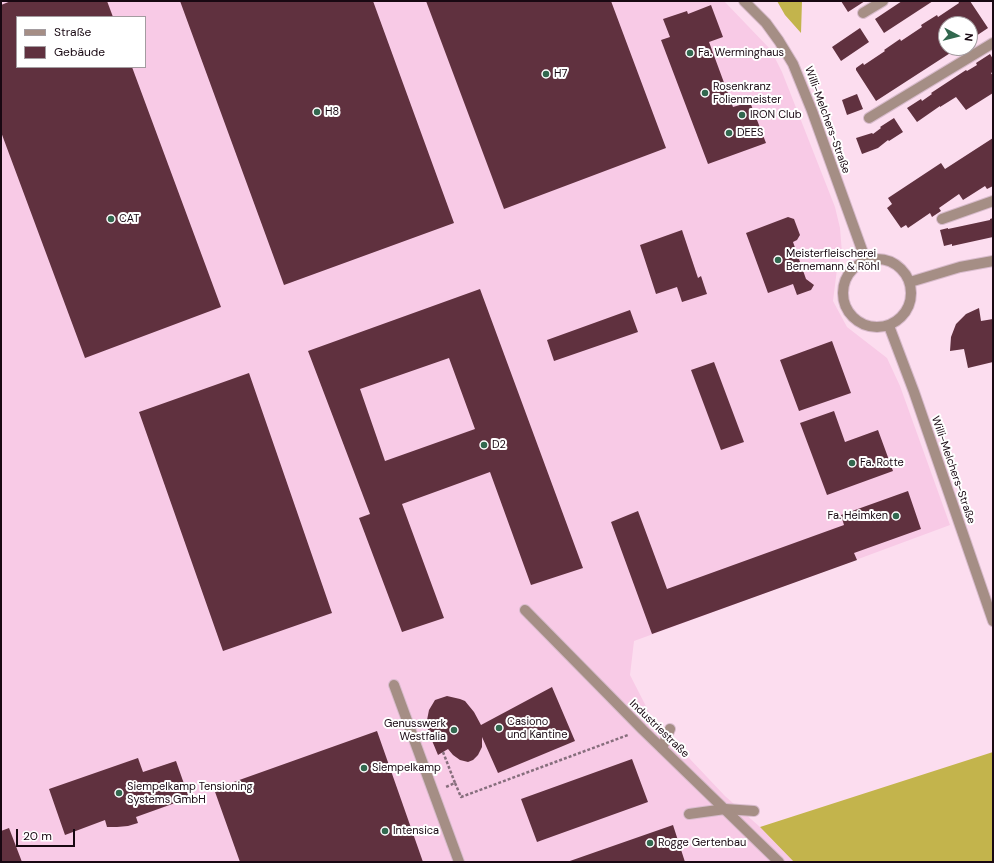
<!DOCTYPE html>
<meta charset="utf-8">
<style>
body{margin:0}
#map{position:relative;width:994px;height:863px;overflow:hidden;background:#fcddef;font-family:"DM Sans",sans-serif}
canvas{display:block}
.frame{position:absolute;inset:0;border:2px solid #180812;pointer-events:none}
.legend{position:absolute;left:16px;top:16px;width:130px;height:52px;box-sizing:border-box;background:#fff;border:1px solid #a39ca0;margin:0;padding:5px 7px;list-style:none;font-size:12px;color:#180812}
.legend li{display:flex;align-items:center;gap:8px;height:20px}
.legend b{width:20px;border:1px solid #a39ca0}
.north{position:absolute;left:938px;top:16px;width:40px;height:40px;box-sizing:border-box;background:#fff;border:1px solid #a39ca0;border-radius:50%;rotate:97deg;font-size:11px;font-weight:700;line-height:16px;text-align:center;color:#180812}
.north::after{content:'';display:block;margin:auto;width:14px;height:18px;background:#32684f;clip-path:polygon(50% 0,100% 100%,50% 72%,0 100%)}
.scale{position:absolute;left:16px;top:829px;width:59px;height:18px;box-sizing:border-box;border:2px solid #180812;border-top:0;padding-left:5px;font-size:12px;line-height:14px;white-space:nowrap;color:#180812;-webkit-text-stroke:3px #fff;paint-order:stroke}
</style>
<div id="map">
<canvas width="994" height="863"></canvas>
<div class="frame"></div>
<ul class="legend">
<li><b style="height:5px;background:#a58e85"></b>Straße</li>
<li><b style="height:11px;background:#60313f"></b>Gebäude</li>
</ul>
<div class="north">N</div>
<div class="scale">20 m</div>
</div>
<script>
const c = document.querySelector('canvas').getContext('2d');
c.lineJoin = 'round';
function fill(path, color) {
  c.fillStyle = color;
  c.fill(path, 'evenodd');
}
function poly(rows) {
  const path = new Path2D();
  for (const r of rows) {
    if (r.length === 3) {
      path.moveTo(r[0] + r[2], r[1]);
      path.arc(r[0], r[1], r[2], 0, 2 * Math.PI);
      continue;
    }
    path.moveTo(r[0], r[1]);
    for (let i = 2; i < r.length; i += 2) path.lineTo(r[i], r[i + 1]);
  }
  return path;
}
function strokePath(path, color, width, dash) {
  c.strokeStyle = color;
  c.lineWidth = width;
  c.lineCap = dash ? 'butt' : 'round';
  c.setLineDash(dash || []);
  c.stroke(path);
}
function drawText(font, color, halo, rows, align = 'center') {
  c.font = font + ' "DM Sans",sans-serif';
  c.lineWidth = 4;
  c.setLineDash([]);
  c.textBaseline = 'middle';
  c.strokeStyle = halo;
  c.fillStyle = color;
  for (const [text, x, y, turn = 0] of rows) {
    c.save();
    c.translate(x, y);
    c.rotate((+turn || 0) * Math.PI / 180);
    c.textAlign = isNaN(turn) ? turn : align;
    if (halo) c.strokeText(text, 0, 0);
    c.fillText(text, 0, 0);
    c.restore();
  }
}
fill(poly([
 [1,1,724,1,771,50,782,72,835,207,840,228,842,253,837,269,833,301,847,327,887,358,900,386,950,525,861,558,634,641,630,675,653,720,725,796,760,827,794,862,1,862],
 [17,17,145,17,145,67,17,67]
]), '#f8cae6');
fill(poly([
 [777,1,802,1,801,33,785,15],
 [993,752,993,862,794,862,760,827]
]), '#c3b44c');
fill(poly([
 [11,1,107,1,113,17,17,17,17,67,132,67,221,307,85,358,1,132,1,5],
 [180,1,373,1,454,223,284,285],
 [426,1,611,1,666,148,504,209],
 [841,1,865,1,848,12],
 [902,1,904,2,933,1,884,33,875,19],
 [958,1,970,1,988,28,970,40,970,24,946,24,946,48,958,48,876,101,856,70,856,68,863,63,864,65,885,51,884,50,900,39,901,41,922,27,921,25,937,15,938,17,959,3],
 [711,5,723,37,709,42,733,107,750,102,766,143,708,164,661,40,670,37,663,19,687,11,688,14],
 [860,28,869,42,841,61,832,47],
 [990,54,993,59,993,72,991,73,993,76,993,93,966,110,956,97,940,107,940,106,917,122,907,108,921,99,922,101,932,94,931,93,966,70,967,71,977,65,976,63],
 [857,94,863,109,847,115,842,100],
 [894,118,903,132,889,141,888,140,878,148,862,154,856,138,872,133,873,134,881,128,880,127],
 [993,138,993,186,987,189,985,186,963,200,959,194,939,208,941,211,932,217,930,213,908,228,906,225,901,228,887,208,892,204,888,198,941,163,945,169],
 [788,217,794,219,800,235,797,240,793,242,806,279,814,285,811,290,797,295,793,284,768,293,746,233],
 [993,218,993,237,952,246,952,244,944,246,940,230,948,228,948,229,990,220,990,219],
 [682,230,698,278,701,276,707,294,682,302,677,287,656,294,640,245],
 [480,289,583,568,531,585,490,472,402,504,444,618,402,632,359,518,370,514,308,351],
 [449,358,475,429,385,461,360,389],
 [979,308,981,321,993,319,993,362,968,368,964,349,950,351,951,337,956,324,966,314],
 [630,310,638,332,554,361,547,340],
 [832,341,851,393,799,411,780,360],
 [714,362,744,442,721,450,691,370],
 [249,373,332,613,223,651,139,412],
 [834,411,845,442,878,430,893,471,827,495,800,423],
 [908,491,921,529,854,553,857,560,652,634,611,522,638,511,667,589,844,525,841,515],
 [552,687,575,741,498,773,482,737,482,747,478,755,473,760,468,762,460,760,453,755,448,749,438,755,428,731,427,720,429,710,435,700,447,696,460,699,465,701,474,712,481,725],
 [377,731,423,862,240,862,214,789],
 [138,758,143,772,176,761,189,798,136,817,138,823,128,826,117,827,107,827,105,820,65,835,49,789],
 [632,759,648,802,537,842,521,799],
 [673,825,685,862,567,862],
 [9,828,22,862,1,862,1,831]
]), '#60313f');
const service = poly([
 [863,13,883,1],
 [869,118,993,43],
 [942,219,993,201],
 [394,685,459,862],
 [662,748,670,729],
 [689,814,725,809,754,811]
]);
const minor = poly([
 [744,1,766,23,779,41,793,64,812,111,866,261],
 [877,293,34],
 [910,282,960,267,993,261],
 [889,326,914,392,993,621],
 [525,610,643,730,779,862]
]);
strokePath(service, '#d8bbcc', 12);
strokePath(minor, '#d8bbcc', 12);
strokePath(poly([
 [443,752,455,783,446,787],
 [455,783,461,797,628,735]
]), '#866e7c', 2.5, [3, 2]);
strokePath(service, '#a58e85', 10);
strokePath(minor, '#a58e85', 10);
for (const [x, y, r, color] of [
 [690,53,4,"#32684f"],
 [546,74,4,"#32684f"],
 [705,93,4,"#32684f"],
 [317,112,4,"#32684f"],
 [742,115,4,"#32684f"],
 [729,133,4,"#32684f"],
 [111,219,4,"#32684f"],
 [778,260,4,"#32684f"],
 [484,445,4,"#32684f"],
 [852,463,4,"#32684f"],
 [896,516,4,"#32684f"],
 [499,728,4,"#32684f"],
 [454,730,4,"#32684f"],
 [364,768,4,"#32684f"],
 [119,793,4,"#32684f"],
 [385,831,4,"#32684f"],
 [650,843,4,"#32684f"]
]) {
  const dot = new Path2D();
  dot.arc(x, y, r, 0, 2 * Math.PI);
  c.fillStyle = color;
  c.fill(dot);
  strokePath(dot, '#fff', 1.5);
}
drawText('11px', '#180812', '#fff', [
 ["Fa. Werminghaus",698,53],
 ["H7",554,74],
 ["Rosenkranz",713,87],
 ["Folienmeister",713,100],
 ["H8",325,112],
 ["IRON Club",750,115],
 ["DEES",737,133],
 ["CAT",119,219],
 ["Meisterfleischerei",786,254],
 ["Bernemann & Röhl",786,267],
 ["D2",492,445],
 ["Fa. Rotte",860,463],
 ["Fa. Heimken",888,516,"right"],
 ["Casiono",507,722],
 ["und Kantine",507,735],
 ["Genusswerk",446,724,"right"],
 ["Westfalia",446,737,"right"],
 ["Siempelkamp",372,768],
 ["Siempelkamp Tensioning",127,787],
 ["Systems GmbH",127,800],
 ["Intensica",393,831],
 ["Rogge Gertenbau",658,843]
], 'left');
drawText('11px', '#180812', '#fff', [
 ["Willi-Melchers-Straße",827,120,70],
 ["Willi-Melchers-Straße",953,470,71],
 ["Industriestraße",659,729,44]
]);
</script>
